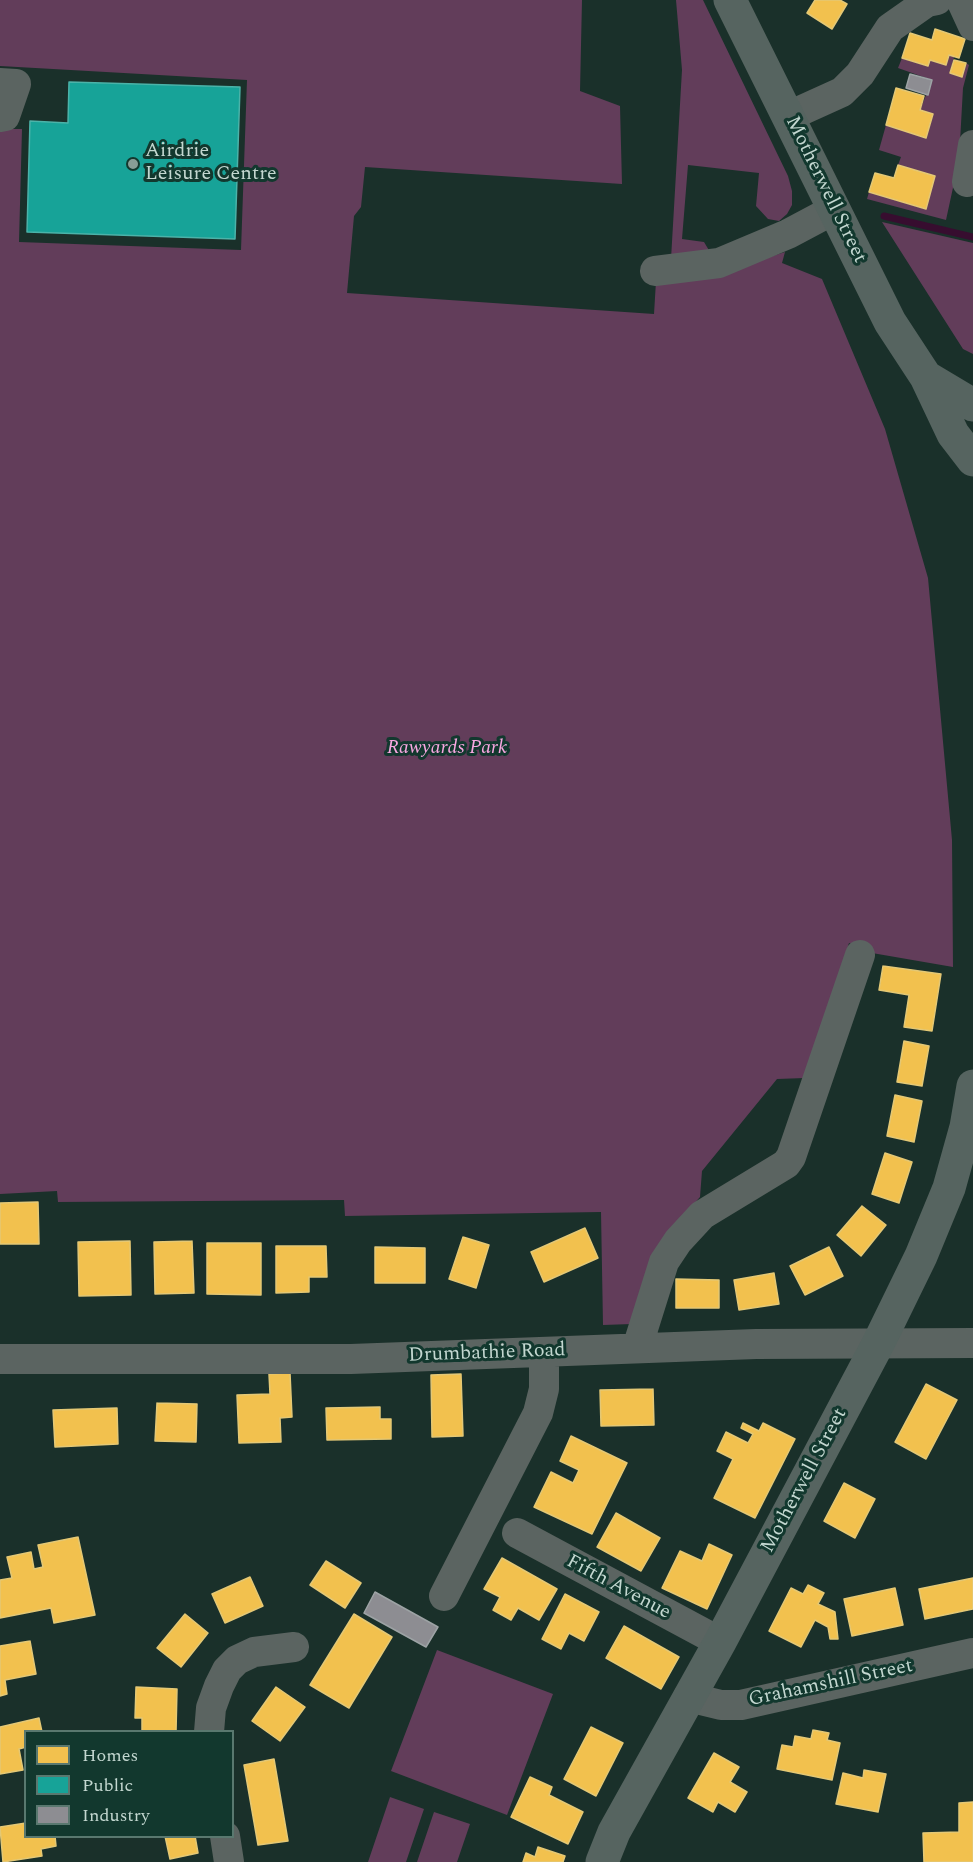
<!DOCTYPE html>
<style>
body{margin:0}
#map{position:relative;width:973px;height:1862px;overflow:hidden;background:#1a302a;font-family:Spectral,serif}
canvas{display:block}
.legend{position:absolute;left:24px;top:1730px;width:210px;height:108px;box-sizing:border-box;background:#12382e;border:2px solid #59786f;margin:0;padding:8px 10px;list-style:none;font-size:18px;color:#c3d7d0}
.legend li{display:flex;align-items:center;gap:12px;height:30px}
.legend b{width:30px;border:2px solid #59786f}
</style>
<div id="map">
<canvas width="973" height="1862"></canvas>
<ul class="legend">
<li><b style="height:16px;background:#f2c14e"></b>Homes</li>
<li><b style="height:16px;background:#17a398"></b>Public</li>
<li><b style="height:16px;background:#8d8d92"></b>Industry</li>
</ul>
</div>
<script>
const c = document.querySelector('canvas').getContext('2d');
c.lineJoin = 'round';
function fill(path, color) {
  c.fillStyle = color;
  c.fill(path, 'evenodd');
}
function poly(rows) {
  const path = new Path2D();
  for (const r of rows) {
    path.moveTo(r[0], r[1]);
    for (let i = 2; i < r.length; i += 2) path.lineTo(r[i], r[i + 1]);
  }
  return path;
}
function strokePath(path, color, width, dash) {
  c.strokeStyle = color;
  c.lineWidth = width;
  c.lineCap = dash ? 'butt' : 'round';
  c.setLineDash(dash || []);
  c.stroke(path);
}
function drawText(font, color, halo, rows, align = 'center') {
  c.font = font + ' Spectral,serif';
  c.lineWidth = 6;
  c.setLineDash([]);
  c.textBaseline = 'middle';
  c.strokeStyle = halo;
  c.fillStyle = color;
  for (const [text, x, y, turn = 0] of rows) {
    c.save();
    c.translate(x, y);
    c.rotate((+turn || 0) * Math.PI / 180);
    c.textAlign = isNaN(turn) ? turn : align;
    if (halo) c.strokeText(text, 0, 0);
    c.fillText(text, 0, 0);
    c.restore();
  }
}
fill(poly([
 [0,0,582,0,580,91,620,106,622,184,365,167,361,207,354,216,347,293,654,314,656,281,707,277,785,252,782,263,822,279,885,429,928,578,952,840,953,967,872,953,849,943,805,1078,777,1079,702,1171,700,1197,684,1215,632,1324,603,1325,601,1212,345,1216,344,1200,58,1202,57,1191,0,1194,0,129,22,129,19,242,241,250,247,80,0,66],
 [676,0,703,0,788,176,792,191,792,205,787,214,779,221,768,219,756,206,759,173,688,165,682,239,704,242,710,252,671,259,682,70],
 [949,55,954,57,950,73,961,77,966,63,969,65,963,88,959,160,946,220,867,199,869,192,925,209,935,176,898,165,901,157,879,150,886,125,926,138,933,115,920,110,932,80,898,68,902,58,927,66,930,60,946,65],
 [882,222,973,243,973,354,963,349],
 [437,1650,553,1694,507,1815,391,1771],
 [390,1797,424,1809,406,1862,368,1862],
 [434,1812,470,1824,457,1862,417,1862]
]), '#623d5a');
const homes = poly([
 [815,0,840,0,847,4,832,29,807,13,815,0],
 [935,29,965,39,959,58,949,55,946,65,930,60,928,66,902,58,910,33,932,40,935,29],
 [954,60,966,63,962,77,950,73,954,60],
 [896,88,924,96,920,110,933,114,926,138,886,125,896,88],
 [898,165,935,176,926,209,869,192,875,173,894,178,898,165],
 [883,966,941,974,932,1031,904,1027,909,995,879,990,883,966],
 [904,1041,929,1046,922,1086,897,1082,904,1041],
 [895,1095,922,1101,914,1142,887,1136,895,1095],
 [885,1153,912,1162,899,1203,872,1194,885,1153],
 [38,1202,39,1244,0,1244,0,1203,38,1202],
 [862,1206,886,1225,861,1256,837,1235,862,1206],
 [585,1228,598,1258,544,1282,531,1252,585,1228],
 [463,1237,489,1245,476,1288,449,1279,463,1237],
 [130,1241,131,1295,79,1296,78,1242,130,1241],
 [192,1241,194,1293,155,1294,154,1242,192,1241],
 [207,1243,261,1243,261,1295,207,1294,207,1243],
 [276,1246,326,1246,327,1277,309,1277,309,1292,276,1293,276,1246],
 [375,1247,425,1248,425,1283,375,1283,375,1247],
 [829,1247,843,1276,805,1295,790,1266,829,1247],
 [774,1273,779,1304,739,1310,734,1280,774,1273],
 [676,1279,719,1280,719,1308,676,1308,676,1279],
 [290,1373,292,1417,280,1418,281,1442,239,1443,237,1395,270,1394,269,1374,290,1373],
 [461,1374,463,1436,432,1437,431,1375,461,1374],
 [926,1384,957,1400,926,1459,895,1442,926,1384],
 [653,1389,654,1425,601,1426,600,1390,653,1389],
 [157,1403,197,1404,196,1442,155,1441,157,1403],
 [380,1407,380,1419,391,1419,391,1439,327,1440,326,1408,380,1407],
 [117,1408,118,1444,55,1447,53,1410,117,1408],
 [743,1423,759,1431,763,1423,795,1439,755,1518,714,1498,733,1459,717,1451,726,1432,748,1443,753,1434,741,1428,743,1423],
 [571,1436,627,1463,592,1534,534,1507,551,1472,573,1483,579,1470,560,1461,571,1436],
 [844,1483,875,1499,855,1538,824,1521,844,1483],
 [616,1513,660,1538,641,1571,597,1547,616,1513],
 [78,1537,95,1615,54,1623,51,1608,0,1618,0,1580,12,1578,7,1557,31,1552,34,1569,43,1567,38,1545,78,1537],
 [709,1544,732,1555,707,1609,662,1588,680,1551,702,1561,709,1544],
 [502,1558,557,1589,539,1620,518,1608,511,1620,493,1610,500,1597,484,1589,502,1558],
 [326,1561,361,1583,345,1608,310,1585,326,1561],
 [250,1577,263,1606,225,1623,212,1594,250,1577],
 [973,1578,973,1609,925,1619,919,1589,973,1578],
 [808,1585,824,1593,818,1604,835,1612,838,1639,830,1639,828,1627,815,1620,801,1647,769,1631,791,1588,803,1594,808,1585],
 [895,1588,903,1625,852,1636,844,1599,895,1588],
 [565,1594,599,1612,584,1641,569,1633,561,1649,542,1639,565,1594],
 [185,1614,208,1633,181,1667,157,1648,185,1614],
 [354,1614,392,1637,349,1708,310,1685,354,1614],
 [624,1626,679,1657,661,1689,606,1658,624,1626],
 [30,1641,36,1674,5,1680,7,1694,0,1696,0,1646,30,1641],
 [136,1687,177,1689,176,1732,142,1732,142,1718,135,1718,136,1687],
 [276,1687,305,1707,280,1741,252,1721,276,1687],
 [39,1718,42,1732,26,1732,26,1747,19,1749,23,1770,0,1774,0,1727,39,1718],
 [591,1727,623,1743,596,1796,564,1779,591,1727],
 [813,1730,829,1733,827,1740,840,1743,832,1780,777,1769,782,1745,793,1747,795,1736,811,1739,813,1730],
 [714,1753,739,1767,730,1782,747,1792,735,1812,718,1802,713,1812,688,1798,714,1753],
 [274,1759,288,1841,258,1845,244,1765,274,1759],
 [864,1770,886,1774,878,1812,836,1804,843,1773,863,1778,864,1770],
 [530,1777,552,1787,549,1795,583,1812,568,1844,511,1817,530,1777],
 [973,1802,973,1862,924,1862,923,1833,959,1832,959,1803,973,1802],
 [26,1823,26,1836,55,1836,56,1846,41,1849,42,1856,3,1862,0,1827,26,1823],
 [165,1836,195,1836,198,1853,170,1859,165,1836],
 [538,1847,565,1856,563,1862,523,1862,526,1853,535,1857,538,1847]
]);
fill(homes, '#f2c14e');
strokePath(homes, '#e4c875', 1.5);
const public = poly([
 [69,82,240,87,235,239,27,232,30,121,68,123,69,82]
]);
fill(public, '#17a398');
strokePath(public, '#4bb3a9', 1.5);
const industry = poly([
 [910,74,932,80,928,95,906,88,910,74],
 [375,1592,438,1627,426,1647,364,1613,375,1592]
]);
fill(industry, '#8d8d92');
strokePath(industry, '#9da3a5', 1.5);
strokePath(poly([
 [884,216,973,237]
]), '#370d2f', 7);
strokePath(poly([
 [961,0,973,26],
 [0,83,16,84,5,116,0,117],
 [789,116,842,92,860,74,890,28,927,2,937,0],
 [967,182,973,145],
 [655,271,719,263,788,234,835,209],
 [637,1348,664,1262,678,1241,702,1215,786,1164,791,1157,860,955],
 [0,1359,351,1359,756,1344,973,1343],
 [517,1533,720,1642],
 [444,1596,538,1413,544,1389,544,1352],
 [688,1697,721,1705,741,1705,973,1653],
 [209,1732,211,1708,219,1686,227,1670,237,1660,254,1652,294,1647],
 [225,1836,229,1862]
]), '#5b6461', 30);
strokePath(poly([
 [730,0,890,322,926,377,953,434,973,460],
 [926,377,973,405],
 [602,1862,614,1832,720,1642,879,1342,921,1256,949,1188,966,1127,973,1086]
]), '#566460', 33);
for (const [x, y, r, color] of [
 [133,164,6,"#889d96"]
]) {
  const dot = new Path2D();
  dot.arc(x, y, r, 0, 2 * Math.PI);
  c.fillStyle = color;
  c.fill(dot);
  strokePath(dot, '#12382e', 2);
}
drawText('20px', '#c3d7d0', '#12382e', [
 ["Airdrie",145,152],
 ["Leisure Centre",145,175]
], 'left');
drawText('20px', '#c3d7d0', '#12382e', [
 ["Motherwell Street",825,190,64],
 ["Drumbathie Road",487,1354,-2],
 ["Motherwell Street",805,1481,-62],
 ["Fifth Avenue",618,1588,28],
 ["Grahamshill Street",831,1684,-12]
]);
drawText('italic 20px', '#f8a7e1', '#12382e', [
 ["Rawyards Park",447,749]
]);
</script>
